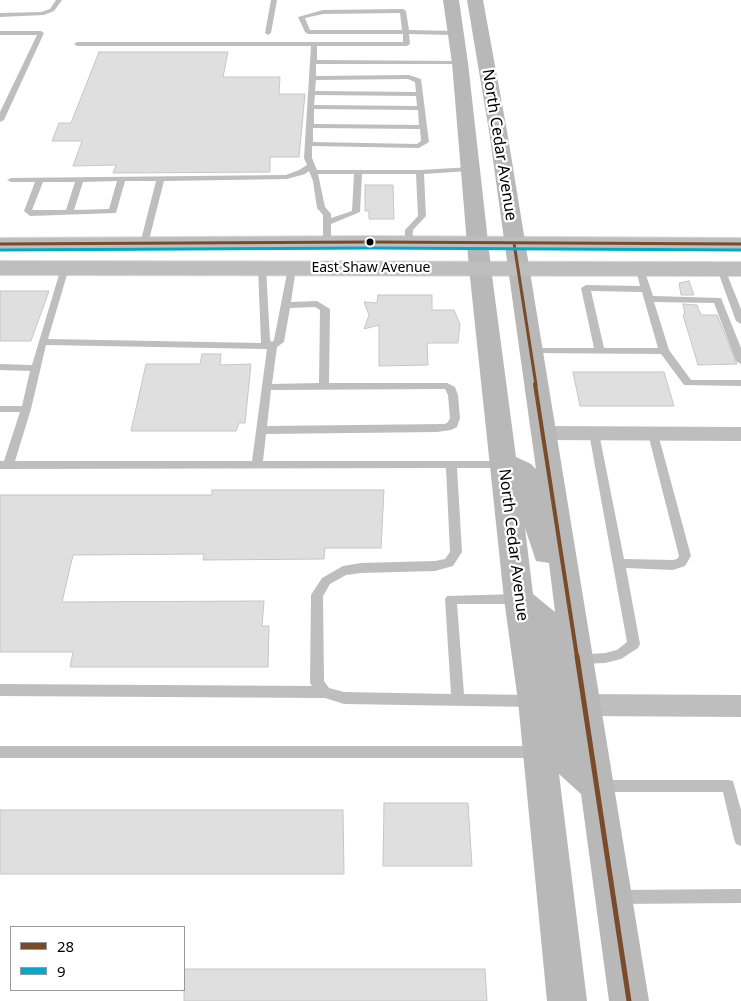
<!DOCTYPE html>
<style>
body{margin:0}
#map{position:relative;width:741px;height:1001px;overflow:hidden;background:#fff;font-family:"Noto Sans",sans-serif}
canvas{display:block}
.legend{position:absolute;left:10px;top:926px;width:175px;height:65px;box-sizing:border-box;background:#fff;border:1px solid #999;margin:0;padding:6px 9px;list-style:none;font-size:15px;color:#000}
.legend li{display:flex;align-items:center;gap:10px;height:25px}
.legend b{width:25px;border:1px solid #999}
</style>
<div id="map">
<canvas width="741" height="1001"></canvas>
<ul class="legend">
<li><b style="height:6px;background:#7a4b2a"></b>28</li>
<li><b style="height:6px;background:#00a9ce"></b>9</li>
</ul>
</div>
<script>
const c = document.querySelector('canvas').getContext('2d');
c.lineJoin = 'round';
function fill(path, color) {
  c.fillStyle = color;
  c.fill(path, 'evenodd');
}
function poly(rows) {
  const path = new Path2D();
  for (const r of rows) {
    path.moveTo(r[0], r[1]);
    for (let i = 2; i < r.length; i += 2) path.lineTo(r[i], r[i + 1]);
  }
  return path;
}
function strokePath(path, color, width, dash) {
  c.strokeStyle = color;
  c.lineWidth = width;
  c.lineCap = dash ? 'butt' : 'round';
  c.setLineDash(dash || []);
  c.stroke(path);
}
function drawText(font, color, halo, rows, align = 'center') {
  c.font = font + ' "Noto Sans",sans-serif';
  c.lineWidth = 4.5;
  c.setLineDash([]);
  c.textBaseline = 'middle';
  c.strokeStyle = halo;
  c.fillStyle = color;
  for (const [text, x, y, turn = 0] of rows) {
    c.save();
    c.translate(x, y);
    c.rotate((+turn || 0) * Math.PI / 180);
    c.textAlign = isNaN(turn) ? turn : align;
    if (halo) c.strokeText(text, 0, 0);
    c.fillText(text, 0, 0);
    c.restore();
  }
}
const building = poly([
 [99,52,228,52,223,77,280,77,279,94,305,94,299,157,270,157,270,172,113,173,116,165,73,166,82,141,52,141,59,123,71,123,99,52],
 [365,185,393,185,394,219,369,219,369,211,365,211,365,185],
 [689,281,694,295,681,295,679,283,689,281],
 [0,291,49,291,31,341,0,341,0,291],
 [378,295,432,295,432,310,454,310,460,324,458,343,427,343,428,365,379,366,379,325,364,329,369,315,364,302,377,303,378,295],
 [683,304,697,305,701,315,717,315,737,364,698,365,683,315,685,315,683,304],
 [202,354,221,354,220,365,251,364,245,423,239,423,236,431,131,431,146,364,200,364,202,354],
 [573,372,664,372,674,406,580,406,573,372],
 [212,490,384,490,381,548,325,548,324,559,203,560,204,554,73,555,62,602,264,601,262,626,269,626,268,667,70,667,73,652,0,652,0,495,212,495,212,490],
 [384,803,468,803,472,866,383,866,384,803],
 [0,810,343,810,344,874,0,874,0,810],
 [184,969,485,969,487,1001,184,1001,184,969]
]);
fill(building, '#dfdfdf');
strokePath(building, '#c6c6c6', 1);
const primary = poly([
 [371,236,741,238,741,250,371,248,0,250,0,238,371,236],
 [0,261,741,262,741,276,0,275,0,261]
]);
strokePath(primary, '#dbdbdb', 2);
fill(poly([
 [56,0,62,0,54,11,44,15,0,17,0,13,41,12,50,9,56,0],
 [271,0,277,0,271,33,268,35,265,33,271,0],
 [403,9,406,11,409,30,455,31,458,33,455,35,409,34,410,44,407,46,317,46,317,60,460,61,462,62,462,64,316,64,316,76,409,75,421,79,429,142,419,148,312,146,312,158,317,170,420,170,472,167,472,171,469,171,424,174,426,216,413,230,412,244,409,245,405,242,405,230,418,216,416,174,362,174,360,212,331,224,331,243,327,246,323,243,323,215,317,208,313,181,309,171,305,174,287,179,164,181,148,244,144,247,140,244,156,181,125,181,116,213,30,216,24,211,35,182,11,182,7,180,11,178,286,175,299,170,307,165,304,158,311,46,77,46,74,44,77,42,403,42,403,34,308,34,305,32,298,17,323,10,403,9],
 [400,13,402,30,310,30,305,18,323,14,400,13],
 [408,79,415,82,416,92,315,91,316,80,408,79],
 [315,95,416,96,417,106,314,105,315,95],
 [314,109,418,110,419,125,314,124,314,109],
 [313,128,420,129,421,141,417,144,313,142,313,128],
 [318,174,354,174,352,211,331,218,331,214,325,207,318,174],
 [117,181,109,209,74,210,83,182,117,181],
 [43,182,75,182,66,210,32,210,43,182],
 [0,31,41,31,44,33,4,120,0,122,0,112,37,35,0,35,0,31],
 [65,265,69,268,48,339,261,343,258,268,262,265,266,268,270,340,272,342,274,340,288,268,292,265,296,268,291,302,317,301,330,309,329,383,447,383,455,387,458,395,460,418,457,427,451,430,437,432,266,434,263,461,507,461,508,464,503,468,457,468,462,552,453,566,435,571,361,573,346,575,330,584,323,596,324,681,329,688,344,692,451,694,445,599,447,596,517,594,521,596,523,599,521,602,517,604,457,604,464,694,533,695,538,697,540,701,538,705,533,707,344,704,325,698,0,696,0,684,312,686,310,683,311,595,322,578,343,566,361,563,435,561,445,559,450,552,446,468,0,469,0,461,4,461,20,412,0,412,0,406,22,406,30,371,0,370,0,364,32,365,61,268,65,265],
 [315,307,320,310,319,383,272,384,277,347,284,342,290,308,315,307],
 [46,345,267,349,252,461,15,461,31,409,46,345],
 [445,389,448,395,450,418,448,422,445,424,267,426,271,390,445,389],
 [640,266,644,269,653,296,721,298,741,348,741,364,736,361,714,303,654,302,669,350,691,380,741,380,741,386,684,385,661,354,528,353,526,351,528,349,531,348,594,348,581,288,586,285,640,286,636,269,640,266],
 [591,291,642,292,658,348,604,348,591,291],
 [721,266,725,269,741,309,741,324,736,321,717,269,721,266],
 [594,429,599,433,624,559,673,560,677,559,679,556,648,434,653,430,658,434,691,556,685,566,673,570,626,568,640,644,638,648,621,659,605,663,579,664,574,663,573,659,574,655,605,653,617,650,627,642,589,433,594,429],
 [0,746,537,746,542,748,544,752,542,756,537,758,0,758,0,746],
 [601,780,728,780,733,781,741,810,741,846,736,844,734,839,723,792,601,792,596,791,594,786,596,781,601,780],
 [741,889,741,903,618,904,613,902,610,897,613,892,618,890,741,889]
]), '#bebebe');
fill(poly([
 [543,426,741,427,741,441,543,440,536,438,533,433,536,428,543,426],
 [584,694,741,695,741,717,584,716,575,713,571,705,575,697,584,694]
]), '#bebebe');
fill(poly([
 [443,0,459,0,468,63,491,268,516,457,531,464,536,469,489,131,467,0,483,0,507,131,649,1001,609,1001,581,794,559,774,587,1001,547,1001,518,701,504,599,469,268,452,63,443,0],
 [525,528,536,561,549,563,555,612,533,594,525,528]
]), '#b8b8b8');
fill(primary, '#bebebe');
strokePath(poly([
 [514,243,536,385],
 [0,244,371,242,741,244]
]), '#7a4b2a', 3);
strokePath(poly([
 [535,384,577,657]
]), '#7a4b2a', 4);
strokePath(poly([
 [577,656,629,1001]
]), '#7a4b2a', 5);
strokePath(poly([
 [0,250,371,248,741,250]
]), '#00a9ce', 3);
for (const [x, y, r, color] of [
 [370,242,4.5,"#000"]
]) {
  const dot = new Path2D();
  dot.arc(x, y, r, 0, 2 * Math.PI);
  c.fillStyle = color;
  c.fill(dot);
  strokePath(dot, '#fff', 2);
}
drawText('14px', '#000', '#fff', [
 ["East Shaw Avenue",371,268]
]);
drawText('16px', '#000', '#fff', [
 ["North Cedar Avenue",499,145,81],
 ["North Cedar Avenue",513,545,83]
]);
</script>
